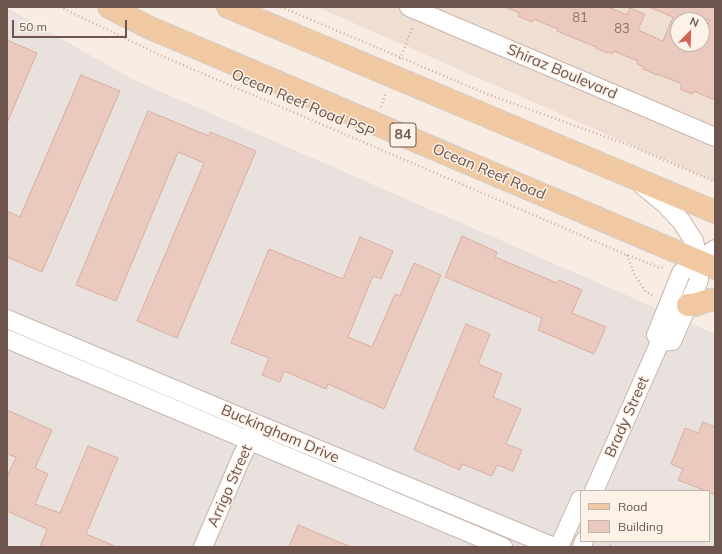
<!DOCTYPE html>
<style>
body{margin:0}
#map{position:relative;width:722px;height:554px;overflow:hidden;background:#f9ede3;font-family:Mulish,sans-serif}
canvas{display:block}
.frame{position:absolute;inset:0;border:8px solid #6d544c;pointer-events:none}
.legend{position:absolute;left:580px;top:490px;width:130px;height:52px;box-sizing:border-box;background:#fcf2e8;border:1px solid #c3b3aa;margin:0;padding:5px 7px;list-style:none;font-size:12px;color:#6d544c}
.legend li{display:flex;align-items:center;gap:8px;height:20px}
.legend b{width:20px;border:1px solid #c3b3aa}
.north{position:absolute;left:670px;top:12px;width:40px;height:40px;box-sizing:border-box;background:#fcf2e8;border:1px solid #c3b3aa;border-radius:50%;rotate:23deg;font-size:11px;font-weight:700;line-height:16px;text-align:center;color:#6d544c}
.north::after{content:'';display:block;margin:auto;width:14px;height:18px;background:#d46357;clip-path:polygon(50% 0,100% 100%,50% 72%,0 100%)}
.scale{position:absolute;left:12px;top:20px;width:115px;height:18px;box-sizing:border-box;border:2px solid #6d544c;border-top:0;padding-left:5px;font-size:12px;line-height:14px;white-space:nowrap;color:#6d544c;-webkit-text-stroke:3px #fcf2e8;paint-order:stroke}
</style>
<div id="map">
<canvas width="722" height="554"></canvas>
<div class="frame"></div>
<ul class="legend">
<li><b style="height:5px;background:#f0c9a3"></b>Road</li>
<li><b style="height:11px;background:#eacabe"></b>Building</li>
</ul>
<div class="north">N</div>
<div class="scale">50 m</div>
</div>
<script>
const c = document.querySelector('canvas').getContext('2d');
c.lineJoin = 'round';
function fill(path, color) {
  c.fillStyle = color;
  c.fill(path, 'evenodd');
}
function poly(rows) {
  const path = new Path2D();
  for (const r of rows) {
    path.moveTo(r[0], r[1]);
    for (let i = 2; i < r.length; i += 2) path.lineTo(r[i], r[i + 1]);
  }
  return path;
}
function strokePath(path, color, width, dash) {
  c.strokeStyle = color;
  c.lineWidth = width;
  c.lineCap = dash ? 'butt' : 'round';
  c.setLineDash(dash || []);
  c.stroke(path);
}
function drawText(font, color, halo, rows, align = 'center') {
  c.font = font + ' Mulish,sans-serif';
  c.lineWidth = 3;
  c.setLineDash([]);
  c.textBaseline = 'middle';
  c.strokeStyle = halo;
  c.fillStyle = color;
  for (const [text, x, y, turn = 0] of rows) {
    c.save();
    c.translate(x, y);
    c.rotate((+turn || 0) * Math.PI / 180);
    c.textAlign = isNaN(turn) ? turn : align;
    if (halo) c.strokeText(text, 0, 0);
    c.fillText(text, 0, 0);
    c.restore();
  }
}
fill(poly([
 [317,7,715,7,715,182],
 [678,20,702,20,702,44,678,44]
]), '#efded2');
fill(poly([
 [7,8,134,80,715,334,715,547,7,547],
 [581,491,709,491,709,541,581,541]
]), '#e8e1dd');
const building = poly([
 [505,7,608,7,627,15,630,8,645,14,638,30,663,41,673,17,649,7,715,7,715,100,693,91,692,94,680,89,682,84,657,74,657,75,643,69,644,67,637,64,638,61,613,51,612,54,608,52,607,53,596,48,596,47,557,31,558,29,533,19,532,22,518,16,520,13,505,7],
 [678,20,710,20,702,39,702,44,678,44,678,20],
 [7,40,37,53,7,123,7,40],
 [81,75,120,91,42,272,7,257,7,211,20,217,81,75],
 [148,111,209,136,210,132,256,151,177,338,137,321,204,163,178,152,116,301,76,285,148,111],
 [462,236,497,252,495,257,557,283,559,280,582,290,572,313,606,327,594,354,538,330,542,318,445,277,462,236],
 [360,237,393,251,381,279,373,276,348,337,372,347,395,294,400,296,414,263,441,275,384,409,328,384,326,389,284,371,280,382,262,375,269,358,231,343,269,249,343,279,360,237],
 [466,324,490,334,478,364,502,374,493,397,521,409,506,444,522,450,513,471,497,465,492,476,462,464,460,470,414,450,466,324],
 [7,410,52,430,35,468,48,474,35,504,60,513,88,446,118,458,86,534,117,547,40,547,47,529,7,511,7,477,16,457,7,454,7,410],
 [703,422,715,427,715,495,709,492,709,491,706,491,678,480,683,469,671,464,685,428,698,433,703,422],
 [298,525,351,547,289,547,298,525]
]);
fill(building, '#eacabe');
strokePath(building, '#dbafa1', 1);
const minor = poly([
 [409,7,715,137],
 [643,186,665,204,681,221,694,241,699,261,699,280,672,341,660,342],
 [7,319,257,424,554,547],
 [7,339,503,547],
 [660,342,656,335,681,273,715,249],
 [594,491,660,342],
 [203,547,242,456,250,441,255,430],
 [559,547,580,500,581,500],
 [582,547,584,541]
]);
const major = poly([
 [109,7,148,27,715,268],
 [228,7,715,212],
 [688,305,694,305,709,300,715,300]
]);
strokePath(minor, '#c8b5ab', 20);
strokePath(major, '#d3ccc9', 24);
strokePath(poly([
 [60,7,162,56,627,255,658,267,665,268],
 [281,7,487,94,634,147,715,182],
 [400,59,413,26],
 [381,107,386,93],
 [627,255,635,276,646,292,655,296],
 [609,541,611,547]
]), '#cfaea2', 2.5, [1, 3]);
strokePath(minor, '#fff', 18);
strokePath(major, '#f0c9a3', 22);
drawText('13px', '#8c7268', null, [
 ["81",580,18],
 ["83",622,29]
]);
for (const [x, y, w] of [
 [403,135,26]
]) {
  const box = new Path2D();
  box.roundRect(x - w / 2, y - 12, w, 24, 3);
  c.fillStyle = '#fcf2e8';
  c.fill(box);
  strokePath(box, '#6d544c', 1);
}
drawText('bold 14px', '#6d544c', null, [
 ["84",403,135]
]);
drawText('15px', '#6d544c', '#fcf2e8', [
 ["Shiraz Boulevard",562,72,23],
 ["Ocean Reef Road PSP",303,104,23],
 ["Ocean Reef Road",489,172,23],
 ["Brady Street",627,417,-66],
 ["Buckingham Drive",280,434,23],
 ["Arrigo Street",230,486,-66]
]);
</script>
